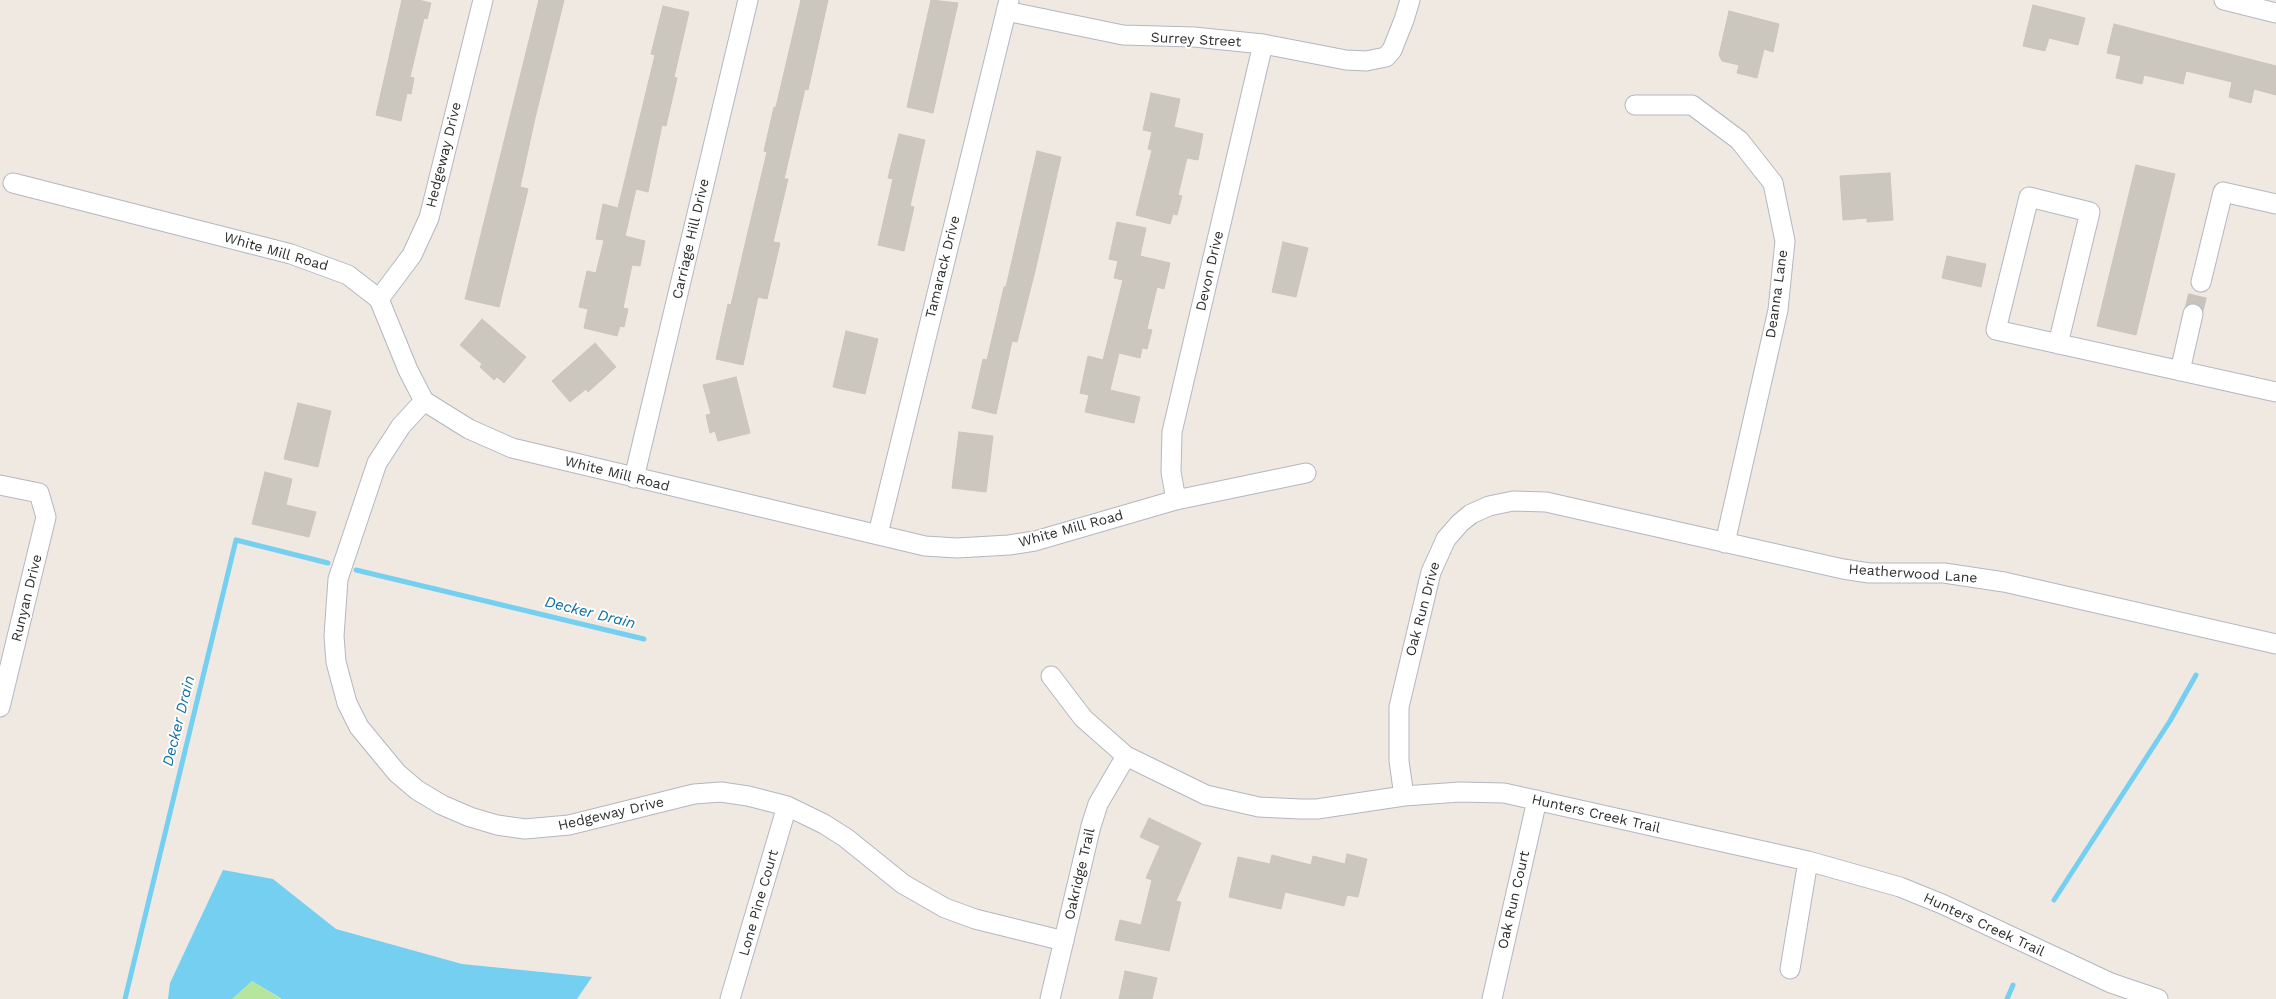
<!DOCTYPE html>
<style>
body{margin:0}
canvas{display:block;background:#efe9e1}
</style>
<canvas width="2276" height="999"></canvas>
<script>
const c = document.querySelector('canvas').getContext('2d');
c.lineJoin = 'round';
function fill(path, color) {
  c.fillStyle = color;
  c.fill(path, 'evenodd');
}
function poly(rows) {
  const path = new Path2D();
  for (const r of rows) {
    path.moveTo(r[0], r[1]);
    for (let i = 2; i < r.length; i += 2) path.lineTo(r[i], r[i + 1]);
  }
  return path;
}
function strokePath(path, color, width, dash) {
  c.strokeStyle = color;
  c.lineWidth = width;
  c.lineCap = dash ? 'butt' : 'round';
  c.setLineDash(dash || []);
  c.stroke(path);
}
function drawText(font, color, halo, rows, align = 'center') {
  c.font = font + ' "Work Sans",sans-serif';
  c.lineWidth = 4;
  c.setLineDash([]);
  c.textBaseline = 'middle';
  c.strokeStyle = halo;
  c.fillStyle = color;
  for (const [text, x, y, turn = 0] of rows) {
    c.save();
    c.translate(x, y);
    c.rotate((+turn || 0) * Math.PI / 180);
    c.textAlign = isNaN(turn) ? turn : align;
    if (halo) c.strokeText(text, 0, 0);
    c.fillText(text, 0, 0);
    c.restore();
  }
}
fill(poly([
 [252,981,281,999,232,999]
]), '#b6e59e');
fill(poly([
 [223,870,273,879,336,929,462,964,592,977,577,999,282,999,252,981,232,999,168,999,170,983]
]), '#75cff0');
strokePath(poly([
 [356,570,644,639],
 [2054,900,2170,721,2196,675],
 [125,999,236,540,328,563],
 [2007,999,2013,985]
]), '#75cff0', 5);
const building = poly([
 [402,0,418,0,431,3,427,19,424,18,410,77,414,78,411,94,407,93,401,121,376,115,402,0],
 [539,0,564,0,535,118,520,187,528,189,499,307,465,299,539,0],
 [801,0,828,0,808,90,805,89,784,179,788,179,773,242,780,243,767,299,758,297,743,365,716,359,728,304,731,305,747,236,767,152,764,151,774,107,776,107,801,0],
 [931,0,958,3,933,113,907,107,931,0],
 [2033,5,2085,18,2078,45,2049,38,2045,51,2023,46,2033,5],
 [663,6,689,12,674,77,677,78,666,126,662,125,648,192,636,189,625,236,645,241,640,266,632,265,623,308,628,309,624,327,620,326,617,336,584,328,588,309,579,307,587,271,596,273,604,240,596,239,603,204,618,208,655,55,651,54,663,6],
 [1729,11,1779,24,1773,52,1764,49,1757,78,1737,73,1739,65,1722,61,1719,55,1729,11],
 [2114,24,2276,66,2276,95,2254,89,2251,103,2229,97,2232,82,2186,71,2183,84,2144,75,2142,84,2116,78,2121,56,2107,53,2114,24],
 [1151,93,1180,99,1174,127,1203,134,1198,160,1187,158,1178,195,1182,196,1177,215,1173,214,1170,224,1136,215,1152,150,1148,149,1152,132,1143,130,1151,93],
 [899,134,925,140,910,206,914,207,904,251,878,245,893,179,888,178,899,134],
 [1037,151,1061,157,1035,271,1017,342,1012,341,996,414,972,408,983,359,987,360,1004,287,1006,287,1037,151],
 [2136,165,2175,174,2136,335,2097,326,2136,165],
 [1890,173,1893,220,1867,222,1867,218,1843,220,1840,176,1890,173],
 [1117,222,1146,228,1140,256,1170,263,1164,289,1157,287,1147,329,1152,330,1147,349,1142,348,1140,358,1119,353,1110,390,1140,397,1134,423,1085,412,1089,395,1080,393,1088,356,1103,360,1123,280,1114,278,1118,261,1109,259,1117,222],
 [1283,242,1308,248,1296,297,1272,292,1283,242],
 [1947,256,1986,264,1981,287,1942,278,1947,256],
 [482,319,526,357,504,383,497,377,494,380,480,367,482,364,460,345,482,319],
 [846,331,878,339,865,394,833,387,846,331],
 [595,343,616,367,588,392,586,389,570,402,552,381,595,343],
 [736,377,750,433,718,441,715,431,710,433,706,415,711,414,703,385,736,377],
 [298,403,331,411,318,467,284,459,298,403],
 [959,432,993,436,986,492,952,488,959,432],
 [265,472,292,479,286,505,316,512,309,537,252,524,265,472],
 [1149,818,1201,843,1176,901,1181,902,1169,951,1115,940,1120,920,1141,925,1152,880,1146,878,1160,846,1140,837,1149,818],
 [1347,854,1367,859,1358,897,1347,895,1344,906,1285,892,1281,909,1229,897,1238,857,1270,864,1272,855,1311,865,1313,856,1345,864,1347,854],
 [1125,971,1157,978,1152,999,1119,999,1125,971]
]);
fill(building, '#cbc7bf');
strokePath(building, '#cbc5ba', 1);
strokePath(poly([
 [2193,314,2201,282]
]), '#c8c4bd', 19, [19, 9]);
const minor = poly([
 [2224,0,2276,13],
 [1006,11,1123,35,1194,37,1263,44,1346,60,1366,61,1386,57,1392,50,1404,20,1410,0],
 [1635,105,1692,105,1739,140,1773,183,1785,241,1778,310,1725,543],
 [13,183,291,254,348,275,379,299,408,370,424,401,469,429,512,448,925,546,957,548,1009,545,1035,541,1176,500,1306,473],
 [2201,282,2223,192,2276,204],
 [379,299,412,255,429,218,483,0],
 [2058,344,2090,212,2029,197,1996,330,2276,392],
 [2180,371,2193,314],
 [424,401,401,426,377,463,338,579,334,636,336,662,347,703,359,727,397,773,417,790,442,805,470,817,497,825,525,829,569,825,694,794,721,792,748,796,787,806,824,824,846,838,903,884,945,908,975,919,1064,941],
 [634,478,748,0],
 [0,485,39,493,46,517,0,707],
 [1176,500,1171,472,1172,432,1263,44],
 [878,534,1009,0],
 [1051,676,1083,718,1126,756,1206,795,1259,807,1300,809,1317,809,1404,796,1460,792,1504,793,1808,861,1900,887,1942,904,2111,983,2158,999],
 [1404,796,1399,761,1399,707,1431,572,1446,539,1460,523,1471,514,1489,506,1513,501,1546,502,1843,569,1869,573,1944,573,2004,582,2276,644],
 [1790,969,1808,861],
 [730,999,787,806],
 [1050,999,1091,826,1098,804,1126,756],
 [1492,999,1537,800]
]);
strokePath(minor, '#b4b7c1', 21);
strokePath(minor, '#fff', 19);
drawText('14px', '#2e2e2e', '#fff', [
 ["Surrey Street",1196,40,3],
 ["Hedgeway Drive",444,155,-76],
 ["Carriage Hill Drive",691,239,-77],
 ["White Mill Road",276,252,16],
 ["Tamarack Drive",943,267,-76],
 ["Devon Drive",1210,271,-77],
 ["Deanna Lane",1777,294,-82],
 ["White Mill Road",617,474,14],
 ["White Mill Road",1071,529,-15],
 ["Heatherwood Lane",1913,574,4],
 ["Runyan Drive",27,598,-76],
 ["Oak Run Drive",1423,609,-75],
 ["Hedgeway Drive",611,814,-13],
 ["Hunters Creek Trail",1596,814,13],
 ["Oakridge Trail",1080,874,-77],
 ["Oak Run Court",1514,900,-77],
 ["Lone Pine Court",759,903,-74],
 ["Hunters Creek Trail",1984,925,25]
]);
drawText('italic 15px', '#0d6fa3', '#fff', [
 ["Decker Drain",590,613,14],
 ["Decker Drain",179,721,-76]
]);
</script>
